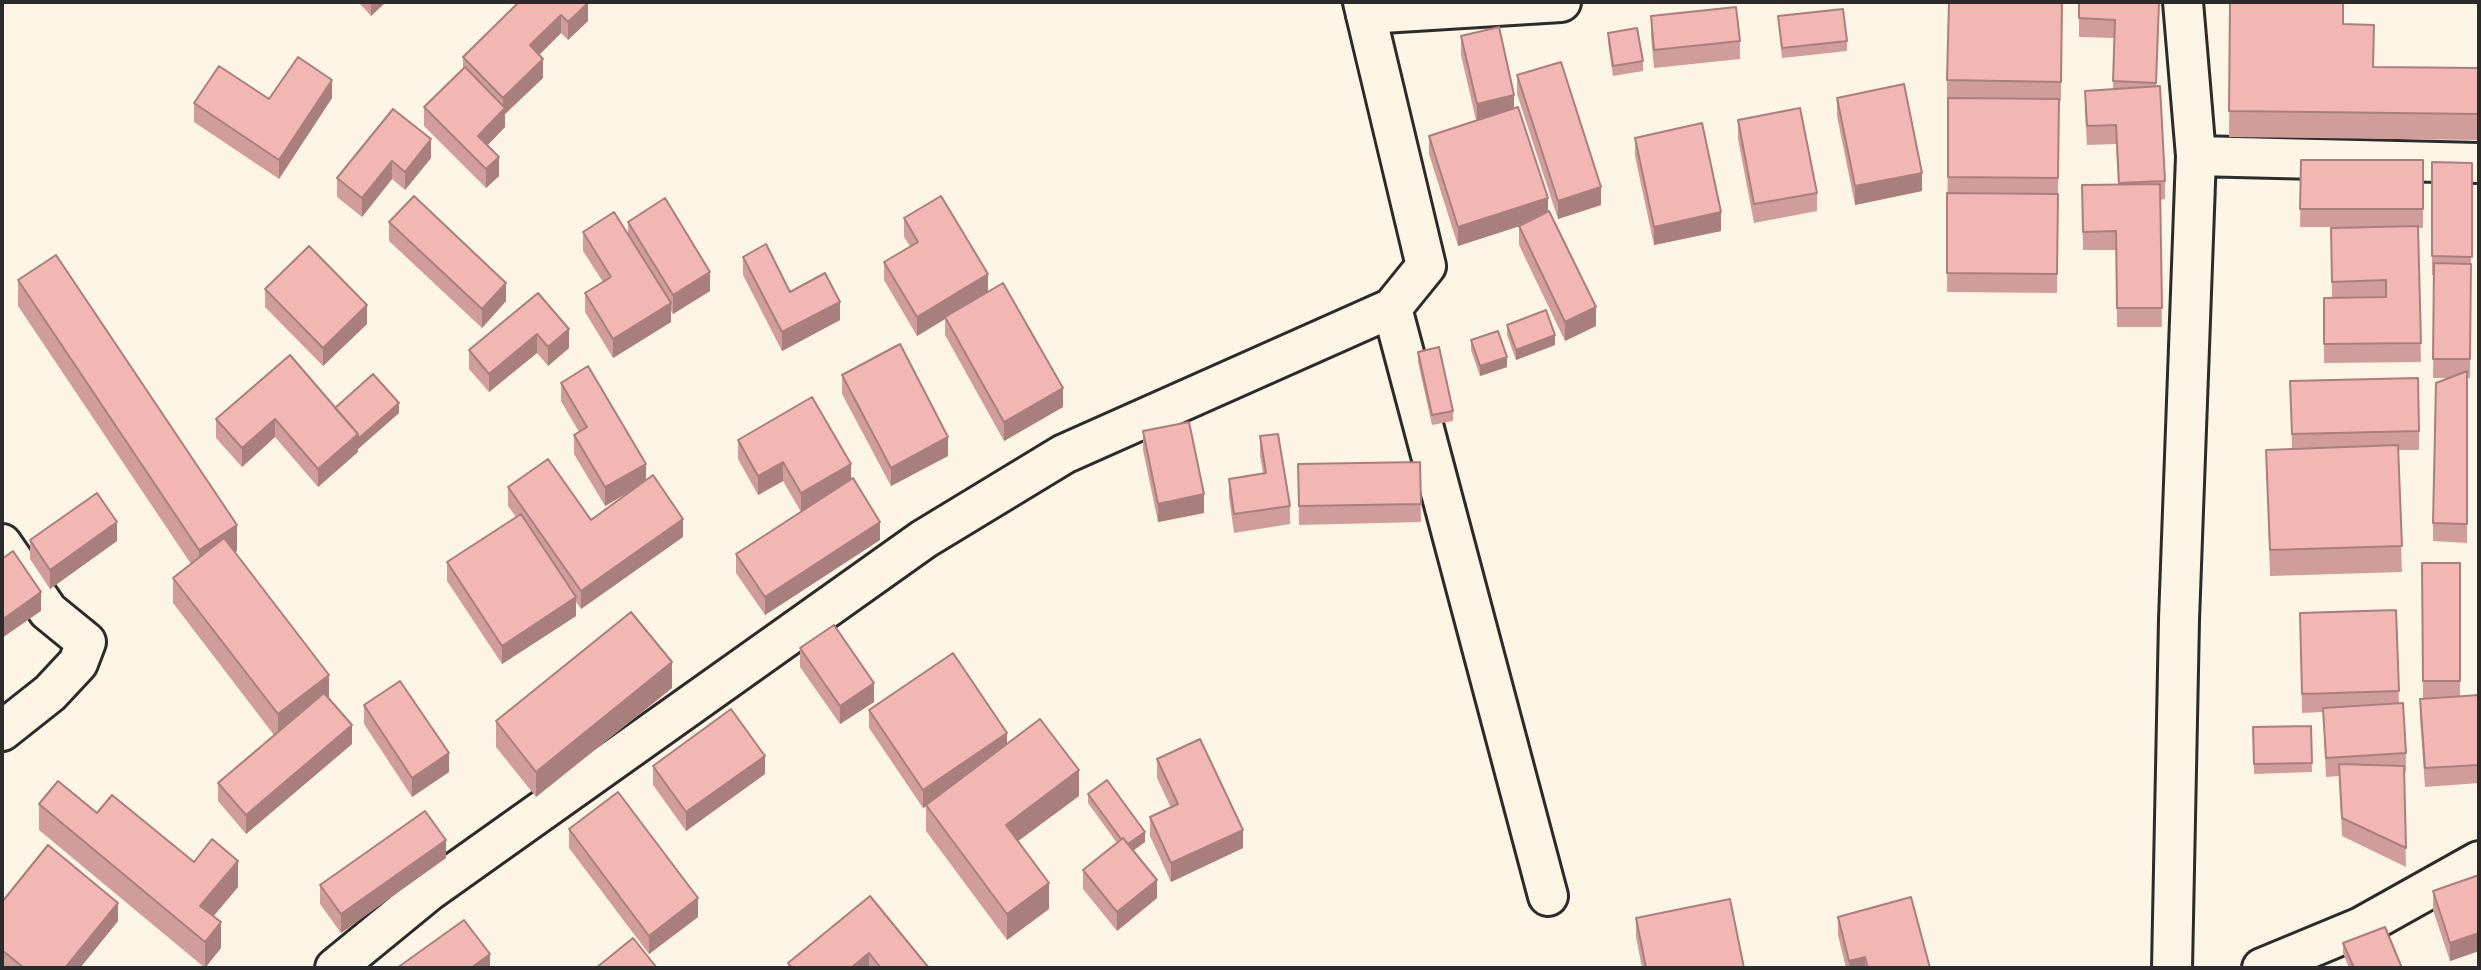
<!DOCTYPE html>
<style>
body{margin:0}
#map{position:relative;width:2481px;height:970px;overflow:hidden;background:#fcf5e5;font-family:Delius,sans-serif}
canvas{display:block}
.frame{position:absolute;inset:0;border:4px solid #2b2b2b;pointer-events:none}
</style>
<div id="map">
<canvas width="2481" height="970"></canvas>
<div class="frame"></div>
</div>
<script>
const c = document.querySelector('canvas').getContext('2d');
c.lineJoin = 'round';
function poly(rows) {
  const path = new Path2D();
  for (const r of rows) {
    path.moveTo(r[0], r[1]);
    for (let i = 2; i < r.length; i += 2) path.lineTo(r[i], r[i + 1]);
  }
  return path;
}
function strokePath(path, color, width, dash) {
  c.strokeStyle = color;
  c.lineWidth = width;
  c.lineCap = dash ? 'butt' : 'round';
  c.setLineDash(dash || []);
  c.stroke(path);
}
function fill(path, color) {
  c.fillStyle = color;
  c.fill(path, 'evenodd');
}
const street = poly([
 [1366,14,1561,2],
 [2196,156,2479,163],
 [1392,308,1548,896],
 [2,544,48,611,86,642,78,663,50,693,2,731],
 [2172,968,2179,620,2196,156,2183,2],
 [2262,968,2361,927,2479,861]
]);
const secondary = poly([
 [335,968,429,891,924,539,1064,454,1392,308,1426,266,1363,2]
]);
strokePath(street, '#2b2b2b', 44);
strokePath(secondary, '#2b2b2b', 44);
strokePath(street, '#fcf5e5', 38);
strokePath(secondary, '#fcf5e5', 38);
fill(poly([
 [358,2,386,2,371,16],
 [519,2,588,21,568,40,561,33,539,55,543,78,505,114,505,127,487,146,499,176,486,188,424,126,424,107,463,69,463,57],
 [2062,2,2061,101,2059,101,2057,293,1947,292,1948,98,1947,98,1947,80],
 [2079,2,2159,2,2156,86,2165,181,2165,199,2160,200,2162,327,2117,327,2116,250,2083,250,2082,185,2118,185,2116,144,2087,145,2085,110,2085,91,2113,89,2114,38,2079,37],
 [2230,2,2343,24,2374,67,2479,68,2479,140,2229,137],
 [1651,16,1740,41,1740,59,1654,68,1651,35],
 [1778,16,1847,41,1847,51,1782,58],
 [1608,33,1643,61,1643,71,1613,76,1608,43],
 [1461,36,1514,108,1548,212,1596,326,1565,341,1519,245,1519,226,1458,246,1429,154,1429,136,1476,120,1461,55],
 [1517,75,1601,205,1558,219,1517,94],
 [332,98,279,179,194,122,194,103,269,99],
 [1837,98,1922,191,1855,205,1837,116],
 [1738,120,1817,193,1817,211,1754,223,1738,139],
 [1635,138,1721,231,1654,245,1635,156],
 [431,139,431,158,405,190,392,179,362,217,337,197,337,178],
 [2301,160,2423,160,2423,228,2418,228,2421,362,2324,363,2324,298,2332,298,2331,228,2363,227,2300,227],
 [2432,162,2472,163,2470,378,2467,378,2467,543,2433,541,2433,523,2451,378,2433,378,2434,275,2432,275],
 [904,218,988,291,1063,407,1004,441,945,335,945,319,917,336,884,280,884,262,910,246,904,237],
 [389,222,506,301,482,328,389,241],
 [628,222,710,291,673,314,671,311,671,322,613,358,585,312,585,293,603,282,583,251,583,232,628,234],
 [743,257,790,292,840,320,782,351,743,275],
 [18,280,237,551,234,553,329,698,352,744,246,834,218,801,218,783,274,735,173,603,173,578,191,564,18,306],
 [265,289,367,324,323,366,265,307],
 [538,293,569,348,548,366,537,353,489,392,469,369,469,350],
 [1507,325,1555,345,1516,360,1507,335],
 [1471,340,1507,367,1480,376,1471,350],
 [1418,352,1453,411,1453,421,1432,425,1418,362],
 [842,375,948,456,891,486,842,394],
 [2290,381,2419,431,2419,450,2398,450,2402,572,2270,576,2266,450,2292,449],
 [561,383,646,481,683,537,581,609,576,602,576,616,502,664,447,581,447,562,516,517,508,506,508,487,591,520,632,490,605,506,574,454,574,435,579,432,561,401],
 [335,408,399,413,358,449,358,448,358,452,318,487,275,437,242,467,216,438,216,419],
 [1143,431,1204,513,1158,522,1143,450],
 [1260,436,1290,506,1290,524,1234,533,1229,497,1229,479,1263,473,1260,455],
 [738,440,851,479,880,540,765,615,736,573,736,554,801,512,783,481,758,495,738,459],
 [1420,462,1421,522,1299,525,1298,464],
 [30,540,117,541,50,589,30,559],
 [2422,563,2460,563,2460,697,2479,695,2479,783,2425,787,2420,718,2420,699,2423,699],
 [2396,610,2399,703,2406,753,2406,771,2404,772,2406,867,2342,836,2339,776,2326,777,2323,712,2302,713,2300,613],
 [800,648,874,702,840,724,800,667],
 [672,688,536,797,496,747,496,721],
 [364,705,449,772,412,797,364,724],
 [869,710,1007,744,1079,796,1018,841,1049,909,1007,940,926,831,926,807,923,808,869,728],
 [2311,726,2312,772,2254,774,2253,727],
 [1157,759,1243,848,1171,882,1150,836,1150,817,1171,808,1157,778],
 [653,766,765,774,686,831,653,785],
 [1088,794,1145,842,1133,850,1157,898,1117,931,1083,889,1083,870,1117,843,1088,803],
 [39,804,97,813,194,862,238,887,213,917,221,948,205,968,39,830],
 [569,829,698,917,649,954,569,848],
 [446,858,341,933,320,904,320,885],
 [2479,875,2479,951,2450,961,2433,910,2433,891],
 [870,896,929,968,788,968,788,963],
 [2,902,118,921,80,968,2,968],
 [1838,917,1930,968,1846,968,1838,935],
 [1636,918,1744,968,1642,968,1636,937],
 [2343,943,2402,968,2349,968,2343,953]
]), '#d09d9a');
fill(poly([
 [371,2,386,2,371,16],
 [588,3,588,21,568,40,568,22],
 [561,15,561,33,530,64,530,45],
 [543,59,543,78,505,114,505,127,478,155,478,136,503,111,503,98],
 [332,80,332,98,279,179,279,160],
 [1514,95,1514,114,1477,123,1477,104],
 [431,139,431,158,405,190,405,172],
 [499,157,499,176,486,188,486,169],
 [392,161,392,179,362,217,362,198],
 [1922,173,1922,191,1855,205,1855,186],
 [1601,187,1601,205,1558,219,1558,201],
 [1548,198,1548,217,1458,246,1458,227],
 [1721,212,1721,231,1654,245,1654,227],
 [710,272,710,291,673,314,673,295],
 [988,274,988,293,945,317,945,319,917,336,917,317],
 [506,283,506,301,482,328,482,309],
 [840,302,840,320,782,351,782,332],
 [671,303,671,322,613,358,613,339],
 [367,305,367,324,323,366,323,348],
 [1596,307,1596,326,1565,341,1565,322],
 [569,329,569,348,548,366,548,347],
 [537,334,537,353,489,392,489,374],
 [1555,335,1555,345,1516,360,1516,350],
 [1507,357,1507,367,1480,376,1480,366],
 [1063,388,1063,407,1004,441,1004,422],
 [399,403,399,413,358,449,358,439],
 [275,419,275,437,242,467,242,448],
 [358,434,358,452,318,487,318,469],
 [948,437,948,456,891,486,891,468],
 [783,462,783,481,758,495,758,476],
 [646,464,646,482,605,506,605,487],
 [851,464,851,483,801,512,801,493],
 [1204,494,1204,513,1158,522,1158,504],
 [683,519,683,537,581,609,581,591],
 [117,522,117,541,50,589,50,570],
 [880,522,880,540,765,615,765,597],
 [237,525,237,551,199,576,199,550],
 [41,592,41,611,2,638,2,620],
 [576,597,576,616,502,664,502,646],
 [672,662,672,688,536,797,536,772],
 [329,675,329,701,278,740,278,714],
 [874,683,874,702,840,724,840,706],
 [352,725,352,744,246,834,246,815],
 [1007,733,1007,752,923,808,923,790],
 [449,753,449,772,412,797,412,778],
 [765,756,765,774,686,831,686,812],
 [1079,770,1079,796,1006,850,1006,825],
 [1243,830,1243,848,1171,882,1171,863],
 [1145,832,1145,842,1126,856,1126,846],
 [446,840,446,858,341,933,341,914],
 [238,861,238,887,200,932,200,906],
 [1157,880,1157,898,1117,931,1117,912],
 [1049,883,1049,909,1007,940,1007,914],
 [698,898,698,917,649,954,649,936],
 [118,903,118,921,80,968,65,968],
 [221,922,221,948,205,968,205,942],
 [2479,933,2479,951,2450,961,2450,943],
 [869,953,869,968,851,968],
 [490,954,490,968,471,968],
 [1865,957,1865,968,1849,968,1849,961]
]), '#a97f7d');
const building = poly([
 [519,2,588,3,568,22,561,15,530,45,543,59,503,98,463,57,519,2],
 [1949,2,2062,2,2061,82,1947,80,1949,2],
 [2079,2,2159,2,2156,83,2113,81,2115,20,2079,18,2079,2],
 [2230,2,2343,2,2343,24,2374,25,2373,67,2479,68,2479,114,2229,111,2230,2],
 [1736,7,1740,41,1654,50,1651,16,1736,7],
 [1843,9,1847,41,1782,48,1778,16,1843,9],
 [1499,27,1514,95,1477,104,1461,36,1499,27],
 [1637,28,1643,61,1613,66,1608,33,1637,28],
 [298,57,332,80,279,160,194,103,219,66,269,99,298,57],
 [1561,62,1601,187,1558,201,1517,75,1561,62],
 [465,67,505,108,478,136,499,157,486,169,424,107,465,67],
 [1904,84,1922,173,1855,186,1837,98,1904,84],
 [2160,86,2165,181,2119,183,2116,125,2087,126,2085,91,2160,86],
 [1948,98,2059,99,2058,178,1948,177,1948,98],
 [1518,107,1548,198,1458,227,1429,136,1518,107],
 [1800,108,1817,193,1754,204,1738,120,1800,108],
 [393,109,431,139,405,172,392,161,362,198,337,178,393,109],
 [1702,123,1721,212,1654,227,1635,138,1702,123],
 [2301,160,2423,160,2423,209,2300,209,2301,160],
 [2432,162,2472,163,2472,257,2432,256,2432,162],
 [2160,184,2162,308,2117,308,2116,231,2083,232,2082,185,2160,184],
 [1947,193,2058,194,2057,274,1947,273,1947,193],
 [414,196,506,283,482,309,389,222,414,196],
 [941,196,988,274,917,317,884,262,918,242,904,218,941,196],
 [665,198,710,272,673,295,628,222,665,198],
 [1549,211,1596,307,1565,322,1519,226,1549,211],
 [614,212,671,303,613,339,585,293,611,277,583,232,614,212],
 [2418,226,2421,343,2324,344,2324,298,2386,297,2386,280,2332,282,2331,228,2418,226],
 [766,244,790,292,825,273,840,302,782,332,743,257,766,244],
 [309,246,367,305,323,348,265,289,309,246],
 [56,255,237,525,199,550,18,280,56,255],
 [2434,263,2471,264,2470,359,2433,359,2434,263],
 [1003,283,1063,388,1004,422,945,317,1003,283],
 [538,293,569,329,548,347,537,334,489,374,469,350,538,293],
 [1546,310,1555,335,1516,350,1507,325,1546,310],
 [1498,331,1507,357,1480,366,1471,340,1498,331],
 [900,344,948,437,891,468,842,375,900,344],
 [1439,347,1453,411,1432,415,1418,352,1439,347],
 [290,355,358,434,318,469,275,419,242,448,216,419,290,355],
 [588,366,646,464,605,487,574,435,587,427,561,383,588,366],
 [2467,371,2467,524,2433,523,2436,383,2467,371],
 [373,374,399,403,358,439,358,434,335,408,373,374],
 [2418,378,2419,431,2292,434,2290,381,2418,378],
 [812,397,851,464,801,493,783,462,758,476,738,440,812,397],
 [1189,422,1204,494,1158,504,1143,431,1189,422],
 [1278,434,1290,506,1234,514,1229,479,1266,473,1260,436,1278,434],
 [2398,445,2402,546,2270,550,2266,450,2398,445],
 [548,459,591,520,653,475,683,519,581,591,508,487,548,459],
 [1420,462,1421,504,1299,506,1298,464,1420,462],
 [853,478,880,522,765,597,736,554,853,478],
 [97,493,117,522,50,570,30,540,97,493],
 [521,514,576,597,502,646,447,562,521,514],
 [224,538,329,675,278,714,173,578,224,538],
 [13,551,41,592,2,620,2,559,13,551],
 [2422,563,2460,563,2460,681,2423,681,2422,563],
 [2396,610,2399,691,2302,694,2300,613,2396,610],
 [631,612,672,662,536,772,496,721,631,612],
 [834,625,874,683,840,706,800,648,834,625],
 [953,653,1007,733,923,790,869,710,953,653],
 [400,681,449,753,412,778,364,705,400,681],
 [324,693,352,725,246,815,218,783,324,693],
 [2479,695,2479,765,2425,768,2420,699,2479,695],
 [2403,703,2406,753,2326,758,2323,708,2403,703],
 [731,709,765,756,686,812,653,766,731,709],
 [1040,719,1079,770,1006,825,1049,883,1007,914,926,805,1040,719],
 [2311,726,2312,763,2254,764,2253,727,2311,726],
 [1200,739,1243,830,1171,863,1150,817,1178,804,1157,759,1200,739],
 [2339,764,2404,766,2406,848,2342,818,2339,764],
 [1107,780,1145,832,1128,844,1123,838,1121,839,1088,794,1107,780],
 [58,781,97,813,112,795,194,862,212,839,238,861,200,906,221,922,205,942,39,804,58,781],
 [618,792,698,898,649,936,569,829,618,792],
 [425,811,446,840,341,914,320,885,425,811],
 [1123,838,1157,880,1117,912,1083,870,1123,838],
 [48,845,118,903,65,968,24,968,2,950,2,902,48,845],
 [2479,875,2479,933,2450,943,2433,891,2479,875],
 [870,896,929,968,881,968,869,953,851,968,792,968,788,963,870,896],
 [1911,897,1930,968,1868,968,1865,957,1849,961,1838,917,1911,897],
 [1730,899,1744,968,1646,968,1636,918,1730,899],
 [464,920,490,954,471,968,397,968,464,920],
 [2385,927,2402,968,2354,968,2343,943,2385,927],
 [633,938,657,968,596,968,633,938]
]);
fill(building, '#f2b6b3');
strokePath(building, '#a97f7d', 2);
</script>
